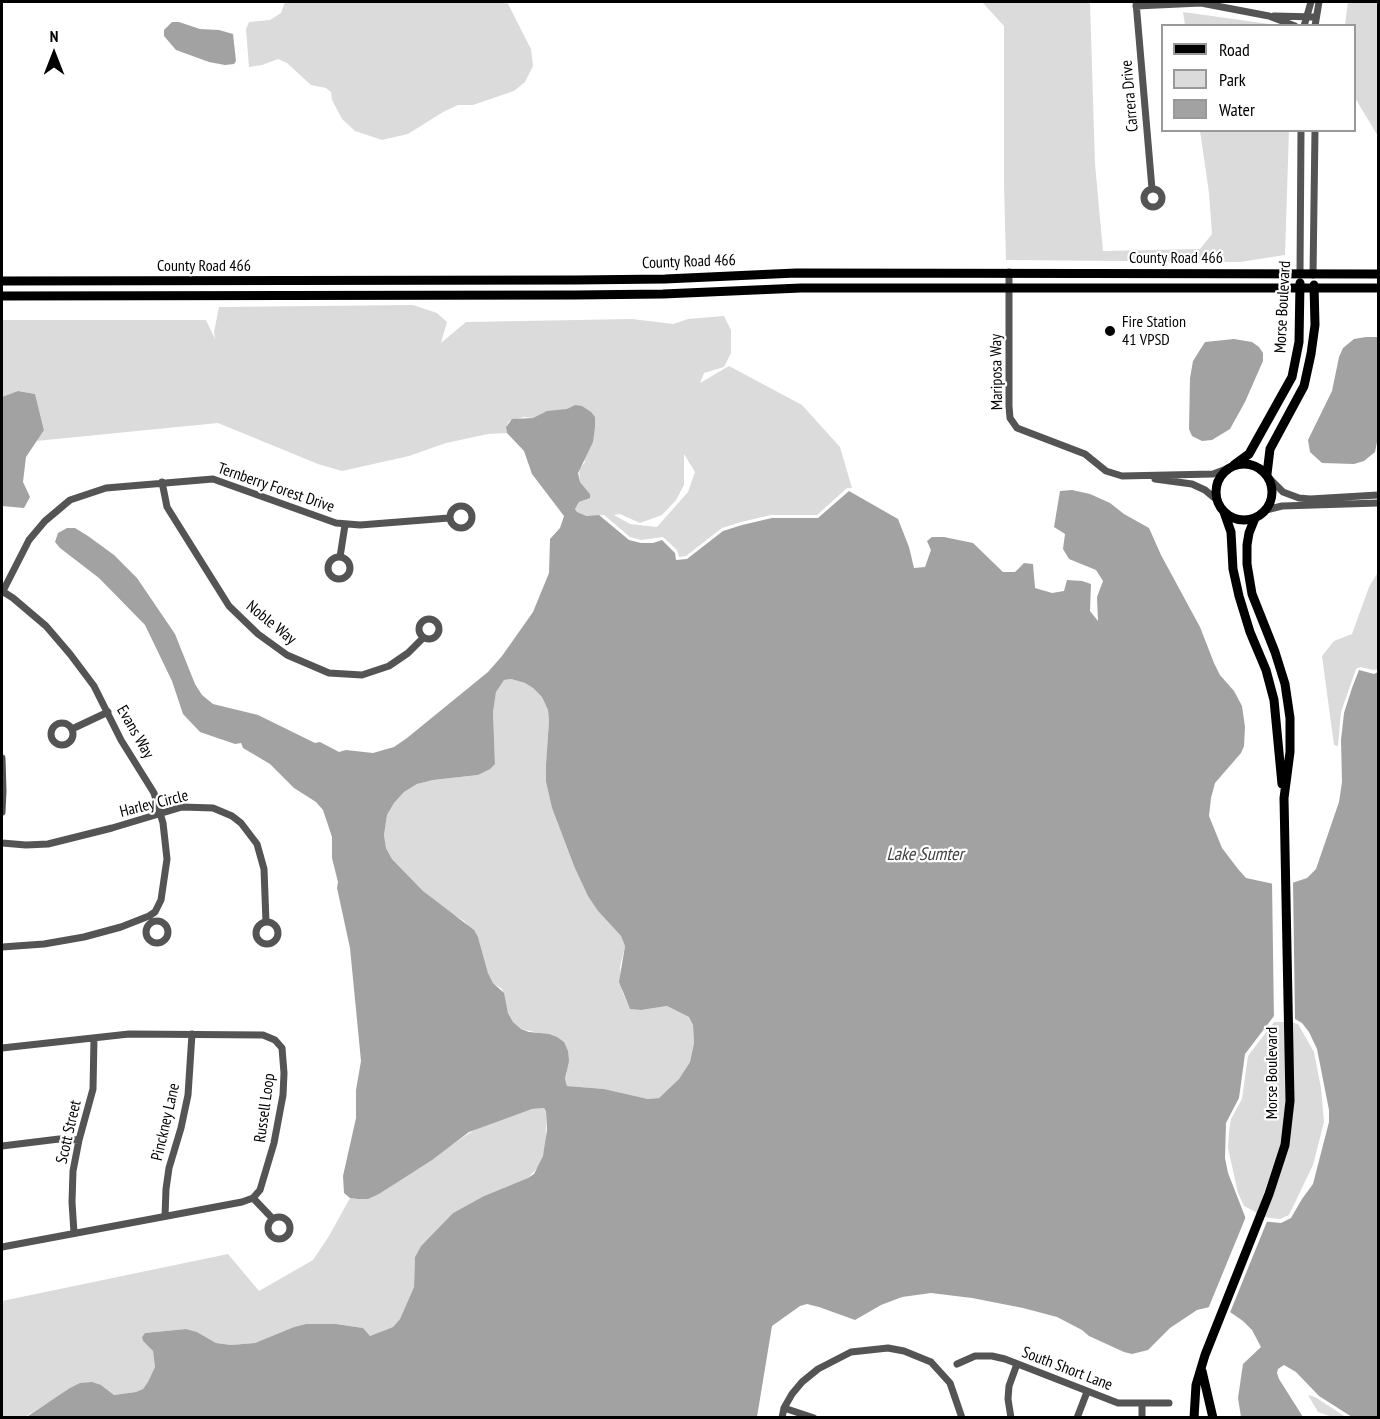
<!DOCTYPE html>
<style>
body{margin:0}
#map{position:relative;width:1380px;height:1419px;overflow:hidden;background:#fff;font-family:"PT Sans Narrow",sans-serif}
canvas{display:block}
.frame{position:absolute;inset:0;border:3px solid #000;pointer-events:none}
.legend{position:absolute;left:1161px;top:24px;width:195px;height:108px;box-sizing:border-box;background:#fff;border:2px solid #999;margin:0;padding:8px 10px;list-style:none;font-size:18px;color:#000}
.legend li{display:flex;align-items:center;gap:12px;height:30px}
.legend b{width:30px;border:2px solid #999}
.north{position:absolute;left:24px;top:24px;width:60px;height:60px;-webkit-text-stroke:4px #fff;paint-order:stroke;rotate:0deg;font-size:16px;font-weight:700;line-height:24px;text-align:center;color:#000}
.north::after{content:'';display:block;margin:auto;width:21px;height:27px;background:#000;clip-path:polygon(50% 0,100% 100%,50% 72%,0 100%)}
</style>
<div id="map">
<canvas width="1380" height="1419"></canvas>
<div class="frame"></div>
<ul class="legend">
<li><b style="height:8px;background:#000"></b>Road</li>
<li><b style="height:16px;background:#dbdbdb"></b>Park</li>
<li><b style="height:16px;background:#a2a2a2"></b>Water</li>
</ul>
<div class="north">N</div>
</div>
<script>
const c = document.querySelector('canvas').getContext('2d');
c.lineJoin = 'round';
function fill(path, color) {
  c.fillStyle = color;
  c.fill(path, 'evenodd');
}
function poly(rows) {
  const path = new Path2D();
  for (const r of rows) {
    if (r.length === 3) {
      path.moveTo(r[0] + r[2], r[1]);
      path.arc(r[0], r[1], r[2], 0, 2 * Math.PI);
      continue;
    }
    path.moveTo(r[0], r[1]);
    for (let i = 2; i < r.length; i += 2) path.lineTo(r[i], r[i + 1]);
  }
  return path;
}
function strokePath(path, color, width, dash) {
  c.strokeStyle = color;
  c.lineWidth = width;
  c.lineCap = dash ? 'butt' : 'round';
  c.setLineDash(dash || []);
  c.stroke(path);
}
function drawText(font, color, halo, rows, align = 'center') {
  c.font = font + ' "PT Sans Narrow",sans-serif';
  c.lineWidth = 4.5;
  c.setLineDash([]);
  c.textBaseline = 'middle';
  c.strokeStyle = halo;
  c.fillStyle = color;
  for (const [text, x, y, turn = 0] of rows) {
    c.save();
    c.translate(x, y);
    c.rotate((+turn || 0) * Math.PI / 180);
    c.textAlign = isNaN(turn) ? turn : align;
    if (halo) c.strokeText(text, 0, 0);
    c.fillText(text, 0, 0);
    c.restore();
  }
}
fill(poly([
 [285,2,507,2,531,49,533,66,525,82,514,91,473,105,458,105,443,112,408,134,382,140,355,131,342,119,332,100,331,92,326,88,311,85,287,63,278,59,262,65,249,67,246,29,249,22,270,20,281,13],
 [982,2,1090,2,1095,164,1103,251,1200,249,1212,234,1209,193,1200,131,1289,130,1285,255,1240,262,1006,260,1004,185,1004,26],
 [1348,2,1378,2,1378,136,1355,98,1354,26,1345,25],
 [1183,12,1269,24,1271,25,1185,25],
 [413,305,437,313,447,322,441,343,466,322,632,319,673,324,688,319,724,316,731,330,731,353,724,367,704,373,700,383,729,366,802,405,840,447,852,488,847,488,817,515,771,515,741,522,722,528,686,556,679,557,677,550,663,537,641,540,630,537,604,515,588,516,577,512,575,509,579,502,585,500,590,494,580,482,579,469,585,462,567,409,533,418,524,417,509,421,506,427,507,433,488,434,446,443,409,456,342,471,318,464,218,423,36,441,44,429,35,394,18,391,2,397,2,320,206,320,215,339,214,332,219,307],
 [684,454,695,472,688,492,657,527,630,524,614,515,620,514,640,523,662,515,676,500,684,485],
 [1378,572,1378,669,1374,670,1360,667,1356,669,1341,712,1338,746,1334,745,1322,656,1334,641,1352,634,1369,587],
 [511,679,525,683,533,688,542,697,548,710,549,721,546,764,546,782,552,808,574,866,598,911,621,936,625,946,620,967,622,991,630,1009,641,1010,667,1006,689,1017,693,1025,694,1043,690,1062,679,1079,659,1098,648,1099,604,1089,567,1086,565,1079,567,1073,539,1033,521,1029,513,1022,508,1013,502,989,493,983,488,973,478,937,464,921,446,910,423,891,392,859,386,848,384,835,387,815,394,803,404,792,417,784,433,780,478,775,495,764,493,712,496,691,504,680],
 [1274,1022,1284,1022,1287,1101,1281,1144,1257,1213,1244,1206,1238,1193,1228,1148,1229,1132,1231,1119,1242,1099,1248,1056],
 [1291,1022,1298,1024,1314,1052,1321,1088,1324,1122,1313,1165,1289,1215,1280,1219,1269,1218,1264,1216,1288,1146],
 [544,1108,546,1111,546,1146,540,1165,528,1178,484,1196,453,1213,421,1246,415,1257,414,1287,400,1319,393,1327,370,1336,363,1328,336,1324,306,1324,294,1327,255,1343,231,1345,216,1343,197,1332,186,1329,145,1333,142,1337,143,1341,153,1351,155,1367,148,1383,143,1389,136,1392,114,1395,101,1385,46,1404,25,1417,2,1417,2,1301,228,1254,259,1291,313,1260,329,1236,350,1198,358,1199,379,1194,477,1128,532,1109],
 [1308,1395,1315,1397,1346,1417,1332,1417,1318,1412]
]), '#dbdbdb');
fill(poly([
 [172,22,179,22,200,29,219,30,233,34,236,61,234,64,225,65,209,62,176,50,164,36,164,30],
 [1366,337,1378,337,1378,437,1375,452,1364,461,1354,464,1322,463,1310,452,1308,440,1332,391,1339,357,1343,348,1354,339],
 [1234,339,1252,342,1259,347,1263,353,1263,361,1245,402,1230,429,1212,440,1202,441,1192,436,1189,429,1190,378,1193,361,1205,342],
 [18,391,35,394,44,430,26,457,23,482,30,497,24,508,2,506,2,397],
 [575,405,582,406,591,412,595,417,595,427,593,442,578,473,580,482,590,494,590,498,579,502,575,509,577,512,587,516,599,515,629,540,641,543,653,543,662,540,675,553,676,560,687,559,723,531,742,525,772,518,818,518,849,491,898,519,909,547,914,568,925,567,931,550,927,541,932,537,944,537,973,543,1003,572,1015,572,1024,563,1033,564,1035,588,1052,593,1064,591,1067,580,1082,581,1091,584,1090,611,1098,621,1097,597,1103,581,1096,570,1069,559,1063,549,1065,534,1054,527,1060,491,1072,490,1090,494,1110,503,1124,514,1149,528,1161,555,1200,627,1214,663,1220,675,1234,691,1242,706,1245,727,1244,746,1241,753,1215,783,1211,798,1209,816,1222,848,1238,869,1246,878,1283,886,1307,878,1316,869,1339,802,1342,782,1341,740,1344,713,1352,688,1359,670,1374,674,1378,672,1378,1417,1352,1417,1319,1396,1296,1372,1284,1365,1278,1369,1277,1373,1279,1379,1303,1417,1241,1417,1238,1398,1243,1364,1261,1347,1252,1330,1243,1321,1230,1312,1214,1306,1197,1310,1170,1328,1148,1350,1132,1354,1124,1352,1089,1336,1082,1330,1057,1317,1023,1308,972,1298,931,1293,902,1297,881,1305,855,1320,819,1307,807,1304,800,1306,772,1326,757,1417,25,1418,70,1388,80,1383,92,1382,101,1385,114,1395,136,1392,143,1389,148,1382,155,1367,153,1351,143,1341,142,1337,145,1333,186,1329,197,1332,216,1343,231,1345,255,1343,294,1327,306,1324,336,1324,363,1328,370,1336,393,1327,400,1319,414,1287,415,1257,421,1246,453,1213,484,1196,528,1178,534,1174,543,1156,547,1130,546,1111,544,1108,532,1109,469,1132,432,1160,379,1194,368,1199,358,1199,350,1198,344,1193,343,1176,356,1118,356,1090,361,1061,350,948,337,888,338,882,332,858,332,837,323,810,316,802,294,788,270,764,243,748,241,743,235,744,200,732,183,714,172,681,145,625,99,578,60,548,55,542,58,533,67,528,75,528,88,536,114,555,137,578,175,634,195,684,202,695,213,704,258,715,315,743,320,742,339,752,346,750,373,753,394,747,407,738,488,672,502,656,533,612,549,573,550,539,560,528,564,516,532,474,524,451,507,433,506,427,512,419,533,418,547,411,567,409],
 [511,679,525,683,533,688,542,697,548,710,549,721,546,764,546,782,552,808,574,866,588,896,598,911,621,936,625,946,619,982,630,1009,641,1010,667,1006,689,1017,693,1025,694,1043,690,1062,679,1079,659,1098,648,1099,604,1089,567,1086,565,1079,569,1061,568,1051,564,1042,557,1037,549,1034,529,1032,521,1029,513,1022,508,1013,504,993,493,983,488,973,478,937,474,930,423,891,392,859,386,848,384,835,387,815,394,803,404,792,417,784,433,780,478,775,490,769,495,764,493,712,496,692,504,680],
 [1285,1013,1302,1023,1309,1032,1317,1049,1329,1110,1329,1122,1313,1184,1302,1199,1291,1218,1281,1223,1250,1220,1246,1219,1228,1173,1225,1158,1226,1123,1239,1098,1245,1054,1274,1016]
]), '#a2a2a2');
fill(poly([
 [1272,881,1283,883,1293,881,1295,1021,1285,1016,1280,1016,1274,1022],
 [1247,1214,1251,1217,1268,1219,1229,1315,1221,1310,1208,1309]
]), '#fff');
strokePath(poly([
 [1136,2,1152,189],
 [1136,6,1201,3,1269,16,1295,26],
 [1274,16,1316,17],
 [1304,26,1311,2],
 [1315,26,1319,2],
 [1153,198,9],
 [1009,272,1009,406,1010,418,1017,428,1085,454,1106,471,1122,476,1213,474,1229,468],
 [1300,274,1301,130],
 [1313,275,1315,130],
 [1155,479,1192,484,1205,490,1217,500],
 [1271,480,1283,492,1299,498,1310,499,1378,495],
 [162,482,167,507,229,606,258,634,287,655,329,673,362,675,389,666,408,653,423,638],
 [461,517,11],
 [1266,510,1282,506,1378,503],
 [340,557,345,525],
 [339,568,11],
 [2,593,29,540,45,521,70,500,106,488,213,479,336,523,360,525,449,518],
 [429,629,10],
 [62,734,11],
 [72,729,108,712],
 [2,758,3,791,2,812],
 [2,843,26,845,48,844,112,828,182,807,213,808,232,816,241,823,257,844,264,869,266,922],
 [157,932,11],
 [267,933,11],
 [2,947,44,944,84,937,121,927,149,916,155,912,161,900,167,859,163,823,154,793,121,740,94,686,70,654,46,626,13,598,2,591],
 [2,1048,129,1034,263,1035,275,1040,282,1048,284,1073,283,1095,274,1143,260,1190,253,1198,242,1202,2,1247],
 [2,1146,59,1139,79,1140],
 [253,1198,273,1219],
 [165,1216,166,1189,169,1168,181,1128,188,1095,192,1034],
 [279,1228,11],
 [74,1233,72,1202,73,1171,79,1140,93,1089,94,1038],
 [957,1364,975,1356,992,1356,1005,1359,1118,1403,1169,1403],
 [784,1408,814,1418],
 [782,1418,784,1408,792,1394,802,1382,818,1369,851,1352,888,1348,904,1351,931,1362,950,1383,962,1418],
 [1011,1418,1008,1399,1009,1386,1017,1364],
 [1077,1418,1087,1392],
 [1142,1418,1142,1404]
]), '#545454', 7);
strokePath(poly([
 [2,281,576,280,665,279,796,273,1378,274],
 [2,296,575,295,663,294,801,288,1378,288],
 [1244,492,28],
 [1234,465,1249,454,1292,377,1299,342,1300,283],
 [1267,474,1270,449,1304,386,1311,354,1315,325,1314,285],
 [1224,512,1231,532,1233,569,1239,596,1250,632,1266,670,1274,700,1282,784],
 [1202,1371,1213,1418],
 [1194,1418,1196,1385,1205,1355,1269,1194,1285,1145,1290,1101,1284,798,1290,752,1290,718,1285,684,1275,652,1252,594,1247,564,1247,545,1249,533,1255,518]
]), '#000', 9);
for (const [x, y, r, color] of [
 [1110,331,6,"#000"]
]) {
  const dot = new Path2D();
  dot.arc(x, y, r, 0, 2 * Math.PI);
  c.fillStyle = color;
  c.fill(dot);
  strokePath(dot, '#fff', 2);
}
drawText('16px', '#000', '#fff', [
 ["Carrera Drive",1130,96,-95],
 ["County Road 466",1176,258],
 ["County Road 466",689,262,-2],
 ["County Road 466",204,266],
 ["Morse Boulevard",1283,307,-87],
 ["Mariposa Way",997,372,-91],
 ["Ternberry Forest Drive",276,488,19],
 ["Noble Way",271,623,39],
 ["Evans Way",135,732,60],
 ["Harley Circle",154,804,-14],
 ["Morse Boulevard",1272,1073,-90],
 ["Russell Loop",265,1108,-82],
 ["Pinckney Lane",166,1122,-77],
 ["Scott Street",69,1132,-77],
 ["South Short Lane",1067,1369,21]
]);
drawText('16px', '#000', '#fff', [
 ["Fire Station",1122,322],
 ["41 VPSD",1122,340]
], 'left');
drawText('italic 18px', '#434343', '#fff', [
 ["Lake Sumter",925,855]
]);
</script>
